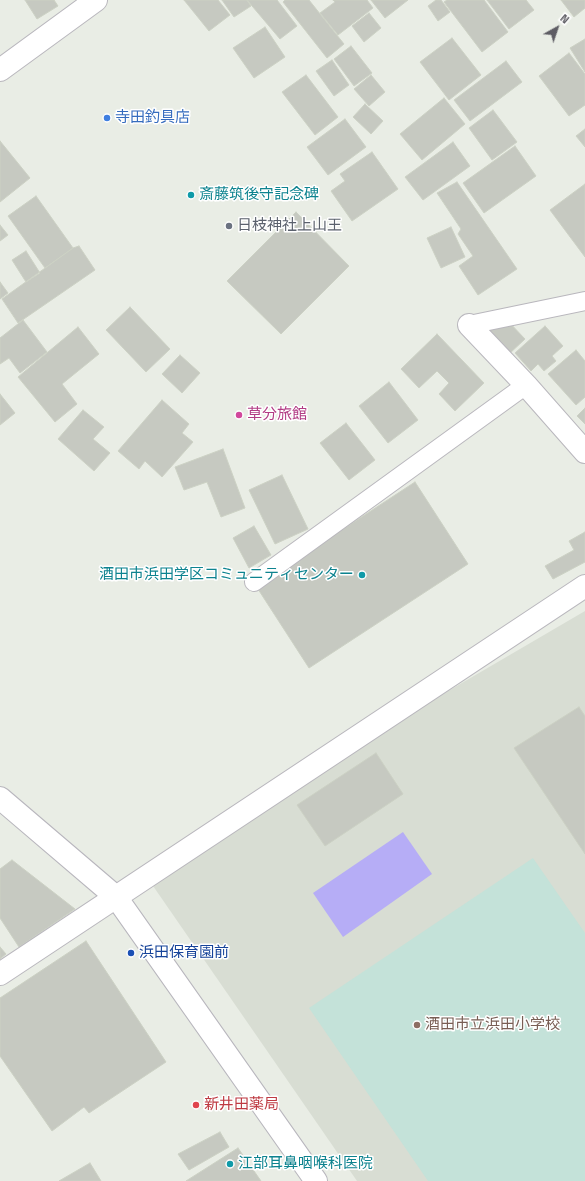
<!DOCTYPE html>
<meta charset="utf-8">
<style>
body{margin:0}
#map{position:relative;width:585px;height:1181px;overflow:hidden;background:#e9ede5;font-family:"Titillium Web",sans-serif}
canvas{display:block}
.north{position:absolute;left:537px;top:8px;width:40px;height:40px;-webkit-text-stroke:3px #fff;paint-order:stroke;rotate:40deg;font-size:11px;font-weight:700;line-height:16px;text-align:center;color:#5e5d64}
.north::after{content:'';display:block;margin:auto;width:14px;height:18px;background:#5e5d64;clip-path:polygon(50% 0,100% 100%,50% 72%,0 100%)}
</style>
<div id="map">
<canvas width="585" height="1181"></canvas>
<div class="north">N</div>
</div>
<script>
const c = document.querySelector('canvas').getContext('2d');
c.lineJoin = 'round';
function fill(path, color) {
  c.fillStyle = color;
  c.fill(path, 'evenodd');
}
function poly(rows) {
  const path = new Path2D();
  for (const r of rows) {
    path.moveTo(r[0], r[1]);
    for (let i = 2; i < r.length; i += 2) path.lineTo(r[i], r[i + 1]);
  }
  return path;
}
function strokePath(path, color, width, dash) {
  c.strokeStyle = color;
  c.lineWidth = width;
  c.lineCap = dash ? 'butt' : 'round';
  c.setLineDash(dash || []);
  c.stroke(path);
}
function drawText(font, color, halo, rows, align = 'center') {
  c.font = font + ' "Titillium Web","Noto Sans JP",sans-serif';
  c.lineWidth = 3;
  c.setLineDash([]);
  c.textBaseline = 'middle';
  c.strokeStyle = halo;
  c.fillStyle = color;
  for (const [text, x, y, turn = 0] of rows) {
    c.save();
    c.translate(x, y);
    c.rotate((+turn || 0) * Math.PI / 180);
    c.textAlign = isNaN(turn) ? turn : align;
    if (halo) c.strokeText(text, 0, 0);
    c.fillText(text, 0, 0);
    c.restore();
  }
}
fill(poly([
 [585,611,585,1181,357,1181,142,870]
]), '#d8ddd3');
fill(poly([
 [533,858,585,933,585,1181,428,1181,309,1008]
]), '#c4e2d9');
fill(poly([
 [403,832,432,874,343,937,313,893]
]), '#b6adf6');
const building = poly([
 [25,0,54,0,58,6,37,19,25,0],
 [184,0,218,0,230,15,209,31,184,0],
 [222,0,247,0,251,6,234,17,222,0],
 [247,0,277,0,297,26,280,39,247,0],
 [285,0,309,0,344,44,327,58,283,2,285,0],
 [333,0,367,0,373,8,338,35,320,13,335,2,333,0],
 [371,0,408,0,385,18,371,0],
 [436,0,441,0,450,12,438,21,428,6,436,0],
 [447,0,484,0,508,32,482,52,444,2,447,0],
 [487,0,526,0,534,10,509,29,487,0],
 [561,0,585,0,585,8,574,17,561,0],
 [369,13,381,28,364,42,352,26,369,13],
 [265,27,285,57,254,78,233,48,265,27],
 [452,38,481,75,449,100,420,62,452,38],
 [585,39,585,72,570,48,585,39],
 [351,46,372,73,354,86,334,59,351,46],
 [569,53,585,74,585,105,569,116,539,76,569,53],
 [332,60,349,85,334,96,316,71,332,60],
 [506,61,522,82,470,121,454,100,506,61],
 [306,75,338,117,315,135,282,92,306,75],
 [371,75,385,92,369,106,354,89,371,75],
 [444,98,465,124,422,160,400,134,444,98],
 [365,104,383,121,371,134,353,117,365,104],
 [493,110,517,142,492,160,469,128,493,110],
 [345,119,366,147,328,175,307,147,345,119],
 [585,129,585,147,576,136,585,129],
 [0,141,30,178,0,202,0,141],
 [453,142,470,166,423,200,405,177,453,142],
 [515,146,536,176,484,213,463,183,515,146],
 [372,152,398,189,352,221,331,191,345,181,340,174,372,152],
 [457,182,517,269,478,295,459,266,473,256,458,234,461,229,437,193,457,182],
 [585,184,585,257,550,210,585,184],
 [36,196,73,248,45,268,8,216,36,196],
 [296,212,349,266,281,334,227,281,296,212],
 [0,225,8,235,0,241,0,225],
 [451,227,465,257,441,268,427,238,451,227],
 [79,246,95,270,18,323,2,299,73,248,79,246],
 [26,251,40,273,26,282,12,260,26,251],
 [0,282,8,293,0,299,0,282],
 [130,307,170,349,146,372,106,330,130,307],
 [23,320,47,352,20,373,9,358,0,364,0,338,23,320],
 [507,320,525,339,508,355,481,326,507,320],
 [545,326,563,346,552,356,556,361,544,371,538,364,531,371,515,353,545,326],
 [78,327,99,354,62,384,77,404,55,422,18,377,78,327],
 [437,334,484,383,455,411,439,394,449,383,437,371,419,388,401,369,437,334],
 [576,350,585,361,585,397,576,405,548,374,576,350],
 [180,355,200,373,182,393,162,374,180,355],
 [389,382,418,420,388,443,359,406,389,382],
 [0,394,15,413,0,425,0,394],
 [162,400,189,424,182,433,193,442,162,477,145,461,139,469,118,451,162,400],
 [585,408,585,424,577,416,585,408],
 [83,410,104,427,93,439,110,453,94,471,58,439,83,410],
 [346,423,375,460,349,480,320,443,346,423],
 [223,449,245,508,221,517,207,482,184,490,175,467,223,449],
 [282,475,308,529,275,544,249,490,282,475],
 [415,482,468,564,309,668,256,586,415,482],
 [254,526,271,555,249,568,233,538,254,526],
 [585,532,585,562,553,579,545,566,574,550,569,541,585,532],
 [579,707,585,716,585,854,514,748,579,707],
 [376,753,403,794,325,846,297,805,376,753],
 [12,860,75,909,19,947,0,918,0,869,12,860],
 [86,941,166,1062,89,1113,84,1107,52,1131,0,1056,0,998,86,941],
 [0,947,6,954,0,959,0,947],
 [220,1132,229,1147,189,1170,178,1154,220,1132],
 [238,1148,261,1181,186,1181,238,1148],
 [90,1163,101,1181,59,1181,90,1163]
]);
fill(building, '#c6c9c1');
strokePath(building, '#ccd1c4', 1);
const lane = poly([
 [469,325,585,301],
 [254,582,526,385]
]);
const street = poly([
 [0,70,96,0],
 [469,325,526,385,585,452],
 [0,974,585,586]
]);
const secondary = poly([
 [0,798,116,897,316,1181]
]);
strokePath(lane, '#b9b7bd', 20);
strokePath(street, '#b9b7bd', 24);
strokePath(secondary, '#b8b6bd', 24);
strokePath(lane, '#fff', 18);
strokePath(street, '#fff', 22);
strokePath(secondary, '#fff', 22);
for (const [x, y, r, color] of [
 [107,118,4,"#3f7fe0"],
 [191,195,4,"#0f9aa8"],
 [229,226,4,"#6b7280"],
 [239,415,4,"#d1479c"],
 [362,575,4,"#0f9aa8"],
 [131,953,4,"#1a4fb4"],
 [417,1025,4,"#8d6e63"],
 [196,1105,4,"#e0444e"],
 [230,1164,4,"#0f9aa8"]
]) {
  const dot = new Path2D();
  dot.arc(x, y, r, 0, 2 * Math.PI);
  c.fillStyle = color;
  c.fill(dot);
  strokePath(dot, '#fff', 1.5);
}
drawText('15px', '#366cbe', '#fff', [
 ["寺田釣具店",115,118]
], 'left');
drawText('15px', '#0d838f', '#fff', [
 ["斎藤筑後守記念碑",199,195],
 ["酒田市浜田学区コミュニティセンター",354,575,"right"],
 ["江部耳鼻咽喉科医院",238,1164]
], 'left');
drawText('15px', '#5b616d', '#fff', [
 ["日枝神社上山王",237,226]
], 'left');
drawText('15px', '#b23c85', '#fff', [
 ["草分旅館",247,415]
], 'left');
drawText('15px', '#164399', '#fff', [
 ["浜田保育園前",139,953]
], 'left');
drawText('15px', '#785e54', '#fff', [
 ["酒田市立浜田小学校",425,1025]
], 'left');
drawText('15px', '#be3a42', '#fff', [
 ["新井田薬局",204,1105]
], 'left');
</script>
